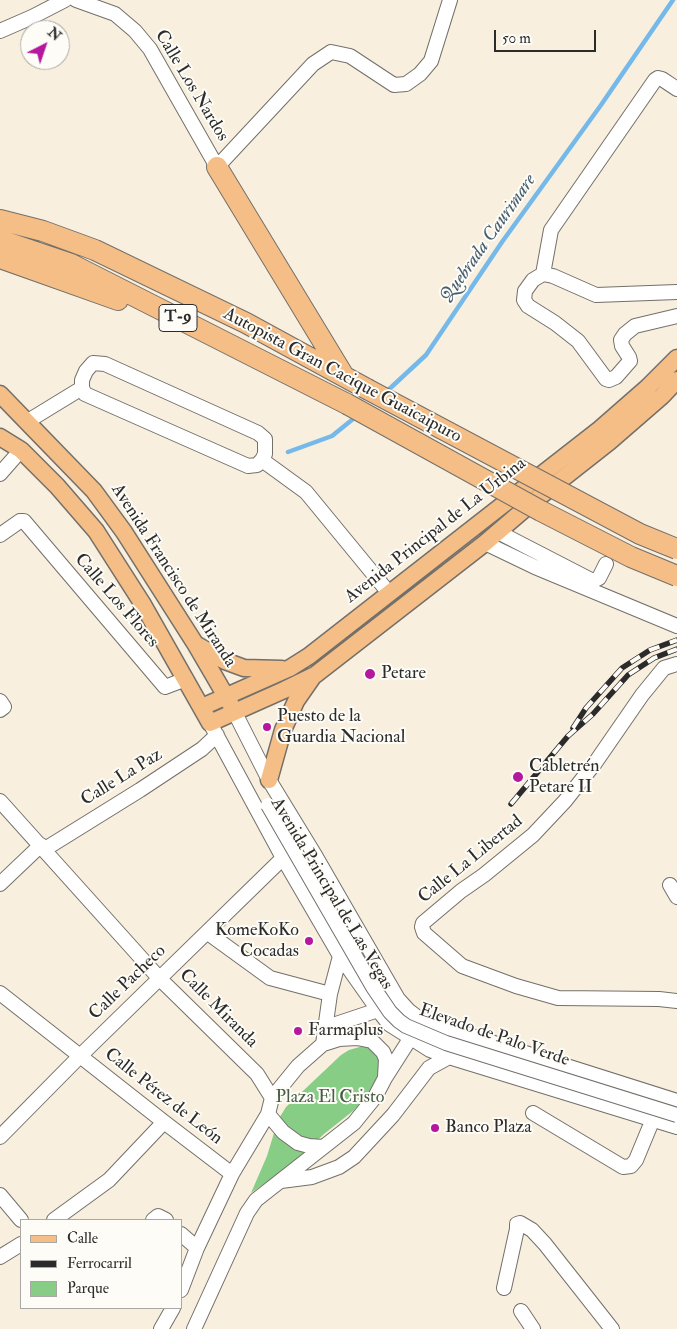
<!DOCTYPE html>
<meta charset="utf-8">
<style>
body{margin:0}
#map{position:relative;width:677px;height:1329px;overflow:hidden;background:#f8efde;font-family:"IM FELL Double Pica",serif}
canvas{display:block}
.legend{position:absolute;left:20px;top:1219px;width:162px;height:90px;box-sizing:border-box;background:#fdfcf7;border:1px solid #a9a8a5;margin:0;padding:6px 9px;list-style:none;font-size:15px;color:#2b2b2b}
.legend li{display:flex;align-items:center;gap:10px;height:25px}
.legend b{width:25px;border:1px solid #a9a8a5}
.north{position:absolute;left:20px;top:20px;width:50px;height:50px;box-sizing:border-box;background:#fdfcf7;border:1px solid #a9a8a5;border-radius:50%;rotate:41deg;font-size:14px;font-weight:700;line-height:20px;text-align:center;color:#2b2b2b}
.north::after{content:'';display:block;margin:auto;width:18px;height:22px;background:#b5179e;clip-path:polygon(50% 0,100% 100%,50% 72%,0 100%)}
.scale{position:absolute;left:494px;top:30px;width:102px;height:22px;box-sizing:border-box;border:2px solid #2b2b2b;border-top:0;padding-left:6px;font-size:15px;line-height:18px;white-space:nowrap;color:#2b2b2b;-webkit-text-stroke:4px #fdfcf7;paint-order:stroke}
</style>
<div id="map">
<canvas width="677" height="1329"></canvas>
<ul class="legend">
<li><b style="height:6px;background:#f6be87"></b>Calle</li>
<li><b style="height:6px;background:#2b2b2b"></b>Ferrocarril</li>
<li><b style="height:14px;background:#88cd86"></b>Parque</li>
</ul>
<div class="north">N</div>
<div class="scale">50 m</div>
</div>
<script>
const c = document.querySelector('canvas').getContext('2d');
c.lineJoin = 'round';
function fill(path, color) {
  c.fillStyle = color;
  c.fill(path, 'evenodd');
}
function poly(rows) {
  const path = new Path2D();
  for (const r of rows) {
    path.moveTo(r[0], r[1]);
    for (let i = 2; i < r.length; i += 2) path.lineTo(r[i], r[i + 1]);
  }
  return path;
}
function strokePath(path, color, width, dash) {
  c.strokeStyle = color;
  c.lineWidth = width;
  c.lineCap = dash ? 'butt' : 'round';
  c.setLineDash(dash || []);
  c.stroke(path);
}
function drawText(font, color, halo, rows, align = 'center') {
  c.font = font + ' "IM FELL Double Pica",serif';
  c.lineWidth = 4;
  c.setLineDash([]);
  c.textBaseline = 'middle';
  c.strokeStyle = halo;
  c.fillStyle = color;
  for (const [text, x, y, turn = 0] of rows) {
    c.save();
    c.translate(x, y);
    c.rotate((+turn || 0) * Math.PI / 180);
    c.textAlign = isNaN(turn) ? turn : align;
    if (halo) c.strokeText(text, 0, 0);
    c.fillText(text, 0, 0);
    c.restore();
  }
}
fill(poly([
 [363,1046,372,1047,380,1053,380,1077,371,1092,353,1111,324,1134,297,1160,251,1193,267,1156,278,1120,286,1107,341,1055,349,1050]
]), '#88cd86');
strokePath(poly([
 [385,393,426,355,502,242,601,105,673,0],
 [288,452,332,436,358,415]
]), '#74b9ea', 4.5);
const minor = poly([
 [76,0,115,14,135,31,150,49,217,167,313,64,331,52,350,56,394,85,406,84,420,74,431,61,450,0],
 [0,31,32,17,65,0],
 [543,274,551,230,655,80,658,78,662,79,677,89],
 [677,292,596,295,553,276,543,274,533,280,525,291,524,300,528,306,555,323,578,341,606,379,609,380,616,377,630,361,629,357,622,346,621,340,625,334,635,326,677,316],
 [28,421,82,388],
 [262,460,265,454,265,439,258,433,105,364,93,363,86,371,82,380,82,388,85,394,248,466,257,465,262,460,306,492,389,593],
 [0,474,21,450],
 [498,532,593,581,599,578,606,564],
 [0,535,20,521,24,521,165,687,186,679],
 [485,543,535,567,677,626],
 [677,664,664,668,642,695,595,763,565,801,533,835,484,875,461,891,423,923,422,927,424,933,462,966,516,986,558,998,659,999,677,1001],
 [0,701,4,707,0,710],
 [234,711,269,780,316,857,398,999,408,1010,421,1020,677,1101],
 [210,723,283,858,340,956,378,1010,389,1024,430,1050,449,1057,677,1127],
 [0,801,160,979,257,1074,272,1098],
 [45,849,140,790,202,749,217,735],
 [0,884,41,845],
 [670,885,677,897],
 [208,933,270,978,330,994],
 [0,993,164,1122,232,1174],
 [324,1028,378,1010,385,1007],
 [323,1044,330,994,340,956],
 [533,1113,623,1167,631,1166,636,1160,653,1119],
 [268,1114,283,1132,298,1143,309,1146,323,1147],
 [0,1137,80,1056,283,858],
 [281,1181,312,1177,339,1167,354,1157,393,1115,429,1068,449,1057],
 [0,1195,21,1220],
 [54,1220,109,1180,164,1122],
 [153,1220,158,1216,166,1220],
 [181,1234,197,1248],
 [0,1257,21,1244],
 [504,1288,517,1229,517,1224,520,1223,532,1230,545,1244,612,1329],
 [181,1290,197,1248,232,1174,268,1114,272,1098,298,1066,323,1044,339,1039,357,1038,372,1041,383,1052,386,1059,385,1077],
 [521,1311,533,1329],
 [161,1329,173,1308],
 [194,1329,247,1213,256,1200,354,1123,375,1097,385,1078,415,1031]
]);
const major = poly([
 [0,394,94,491,124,532,196,645,231,705],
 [0,437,21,450,57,486,96,531,142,603,210,723,284,690,315,675,485,543,534,501,609,442,662,396,677,380],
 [197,645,225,661,244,668,282,669],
 [202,707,290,668,309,656,600,429,648,387,677,358],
 [269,780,283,730,296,701,312,678]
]);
const highway = poly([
 [217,167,342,373],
 [0,220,43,231,95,250,246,323,367,389],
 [0,240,71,264,347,404],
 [0,258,118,300]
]);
strokePath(minor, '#73706a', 16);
strokePath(major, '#73706a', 19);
strokePath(highway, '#73706a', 22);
strokePath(minor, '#fff', 14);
strokePath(major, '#f6be87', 16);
strokePath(highway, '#f6be87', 20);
const rail = poly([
 [573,728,586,708,622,668,650,650,677,640],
 [511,804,568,736,593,714,628,675,654,658,677,649]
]);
strokePath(rail, '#2b2b2b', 5.5);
strokePath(rail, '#fdfcf7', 4, [11]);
const minorBridge = poly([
 [268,805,373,987,390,1012,399,1021,406,1026,446,1043,677,1115]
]);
const highwayBridge = poly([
 [367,389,640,534,677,549],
 [347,404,541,511,631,557,677,576]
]);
strokePath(minorBridge, '#73706a', 16, []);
strokePath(highwayBridge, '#73706a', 22, []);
strokePath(minorBridge, '#fff', 14);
strokePath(highwayBridge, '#f6be87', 20);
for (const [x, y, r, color] of [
 [370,674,6,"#b5179e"],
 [267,727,5,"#b5179e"],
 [518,777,6,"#b5179e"],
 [309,941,5,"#b5179e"],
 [298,1031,5,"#b5179e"],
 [435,1128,5,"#b5179e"]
]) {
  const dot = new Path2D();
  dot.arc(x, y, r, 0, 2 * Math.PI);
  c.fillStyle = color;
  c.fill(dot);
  strokePath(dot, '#fdfcf7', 2);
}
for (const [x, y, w] of [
 [178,318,38]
]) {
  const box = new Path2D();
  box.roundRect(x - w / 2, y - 13.5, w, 27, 4);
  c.fillStyle = '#fdfcf7';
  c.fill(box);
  strokePath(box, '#2b2b2b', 1);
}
drawText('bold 16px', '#2b2b2b', null, [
 ["T-9",178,318]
]);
drawText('18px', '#2b2b2b', '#fdfcf7', [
 ["Calle Los Nardos",191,86,59],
 ["Autopista Gran Cacique Guaicaipuro",342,376,28],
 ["Avenida Principal de La Urbina",436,531,-38],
 ["Avenida Francisco de Miranda",173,576,57],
 ["Calle Los Flores",116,601,49],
 ["Calle La Paz",122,778,-32],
 ["Calle La Libertad",471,860,-39],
 ["Avenida Principal de Las Vegas",331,894,59],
 ["Calle Pacheco",128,983,-44],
 ["Calle Miranda",218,1009,45],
 ["Elevado de Palo Verde",494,1036,19],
 ["Calle Pérez de León",163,1097,38]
]);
drawText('18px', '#2b2b2b', '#fdfcf7', [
 ["Petare",381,674],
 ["Puesto de la",277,717],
 ["Guardia Nacional",277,738],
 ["Cabletrén",529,767],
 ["Petare II",529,788],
 ["KomeKoKo",299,931,"right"],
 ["Cocadas",299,952,"right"],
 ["Farmaplus",308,1031],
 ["Banco Plaza",445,1128]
], 'left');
drawText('18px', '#475c46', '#fdfcf7', [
 ["Plaza El Cristo",330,1098]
]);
drawText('italic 19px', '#455d6e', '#fdfcf7', [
 ["Quebrada Caurimare",489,239,-55]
]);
</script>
